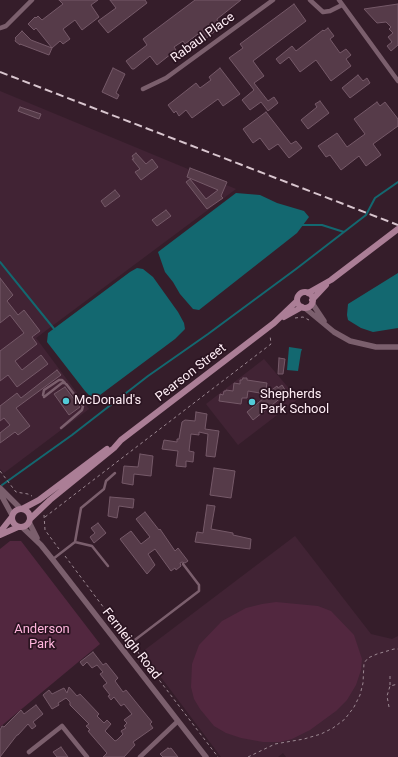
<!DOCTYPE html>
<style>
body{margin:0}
canvas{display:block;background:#351d2a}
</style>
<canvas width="398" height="757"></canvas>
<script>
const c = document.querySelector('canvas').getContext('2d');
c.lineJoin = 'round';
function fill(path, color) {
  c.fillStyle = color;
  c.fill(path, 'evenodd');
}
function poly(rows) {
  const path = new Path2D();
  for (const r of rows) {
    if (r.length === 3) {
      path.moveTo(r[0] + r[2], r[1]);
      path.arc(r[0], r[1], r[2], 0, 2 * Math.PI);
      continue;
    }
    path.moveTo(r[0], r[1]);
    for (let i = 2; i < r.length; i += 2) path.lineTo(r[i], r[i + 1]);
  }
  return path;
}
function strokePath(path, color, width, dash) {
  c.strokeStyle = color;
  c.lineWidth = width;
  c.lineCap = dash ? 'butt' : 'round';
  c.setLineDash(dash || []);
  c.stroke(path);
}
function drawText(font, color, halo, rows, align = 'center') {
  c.font = font + ' Roboto,sans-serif';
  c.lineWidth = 3.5;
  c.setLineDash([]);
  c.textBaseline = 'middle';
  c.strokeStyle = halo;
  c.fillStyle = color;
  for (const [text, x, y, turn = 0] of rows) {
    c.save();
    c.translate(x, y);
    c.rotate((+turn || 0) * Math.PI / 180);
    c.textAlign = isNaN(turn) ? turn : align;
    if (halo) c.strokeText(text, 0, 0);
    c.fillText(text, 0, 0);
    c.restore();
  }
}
fill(poly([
 [0,91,236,189,36,338,89,409,4,473,0,469],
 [264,359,298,399,238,445,206,404],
 [295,536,371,634,392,639,398,636,398,757,286,757,283,753,278,757,221,757,142,652]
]), '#412334');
fill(poly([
 [10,541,21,541,100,644,0,727,0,549],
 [276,602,318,606,331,611,354,635,362,659,361,670,356,685,347,700,336,711,310,730,292,739,280,742,263,742,241,738,226,733,214,726,200,709,194,699,191,687,192,664,199,645,222,621,246,608,262,604]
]), '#52273f');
fill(poly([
 [236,193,260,195,277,203,304,211,309,217,297,233,199,310,193,309,180,294,173,282,165,272,158,252],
 [137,268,143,269,153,277,178,312,184,323,185,329,175,339,100,395,92,398,85,391,47,342,48,333,130,272],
 [398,273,398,328,373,332,361,328,348,320,347,315,348,304],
 [289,347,302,349,301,352,298,371,287,370]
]), '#136870');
strokePath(poly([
 [301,225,322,225,344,232],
 [0,262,55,330],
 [2,485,72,435,148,376,208,334,296,269,366,215,375,198,398,182]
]), '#136870', 2);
const building = poly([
 [59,0,98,0,91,5,99,17,82,30,75,20,63,29,70,39,63,44,60,41,52,48,36,28,34,30,28,24,35,17,36,18,38,16,42,20,59,7,63,4,59,0],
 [110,0,145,0,147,3,108,33,98,21,116,8,110,0],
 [195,0,241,0,217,19,219,28,205,39,198,34,185,44,183,41,174,47,176,50,157,65,150,56,134,69,132,69,126,61,147,45,143,39,195,0],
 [294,4,306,21,253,61,264,76,254,83,268,101,274,97,278,103,268,111,261,102,250,110,242,100,254,90,229,58,243,48,240,44,294,4],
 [398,4,398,45,391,51,387,46,392,42,388,37,393,33,389,29,391,27,386,22,377,23,364,9,398,4],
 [328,28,334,36,330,39,340,53,346,49,351,55,346,59,351,66,331,81,316,60,300,72,289,57,280,64,276,59,292,46,296,51,323,30,324,31,328,28],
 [22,31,31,40,52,48,49,55,20,44,20,45,15,41,16,39,15,38,22,31],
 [113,68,125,74,116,93,119,95,117,99,102,92,113,68],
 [220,68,240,94,223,106,218,99,192,118,186,110,179,116,176,111,174,113,168,105,196,83,200,88,211,80,209,77,220,68],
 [358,75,363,81,367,78,370,83,350,98,342,88,358,75],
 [320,101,329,113,308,129,301,120,317,107,315,104,320,101],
 [377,102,380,106,385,102,398,119,398,126,373,144,381,155,366,166,359,156,341,170,330,155,326,157,318,146,337,133,347,147,365,134,354,119,377,102],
 [20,107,41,114,39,119,18,111,20,107],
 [266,112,291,144,296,141,302,148,289,158,278,144,269,150,260,138,253,143,243,129,266,112],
 [136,153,146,164,152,159,158,167,141,180,135,172,140,169,132,159,134,159,132,156,136,153],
 [190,168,227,182,221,196,223,198,207,209,186,182,190,179,206,199,218,190,187,177,190,168],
 [115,190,120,196,105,207,101,201,115,190],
 [166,210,171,216,157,226,152,220,166,210],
 [0,278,13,295,7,301,18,315,24,310,40,331,32,337,37,344,15,361,22,370,41,355,48,364,17,387,8,375,0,381,0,351,24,333,10,315,0,323,0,278],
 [279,358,285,359,283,374,278,374,279,358],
 [57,370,61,375,16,408,30,426,18,435,15,432,0,443,0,433,10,425,4,418,0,421,0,406,17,393,21,398,57,370],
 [243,378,247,378,247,380,267,383,265,395,277,386,278,388,282,385,287,393,253,420,247,412,264,398,260,393,248,391,247,398,242,398,241,404,219,401,220,394,223,395,224,391,226,391,226,390,233,391,234,383,240,384,240,380,242,380,243,378],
 [65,387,80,407,69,415,54,394,65,387],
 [196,412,207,414,205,429,219,431,215,457,206,456,208,434,199,432,199,435,191,434,189,451,194,452,193,462,186,461,186,467,176,466,178,451,162,449,164,440,177,442,177,439,179,439,182,422,185,420,195,421,196,412],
 [140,454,153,456,151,476,134,474,133,485,122,483,124,466,138,467,140,454],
 [214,468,235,471,231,498,210,495,214,468],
 [110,497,134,499,133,508,119,506,117,518,108,516,110,497],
 [207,505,215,506,211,529,233,533,233,535,251,539,250,549,195,542,197,532,203,533,207,505],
 [145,512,159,530,160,529,175,551,178,548,188,561,185,563,182,562,180,563,181,566,176,570,175,568,171,571,155,549,148,554,155,565,147,574,120,539,131,531,141,544,150,537,136,519,145,512],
 [98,523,106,533,94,543,90,537,95,533,91,528,98,523],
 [93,652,103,665,106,663,118,678,115,681,123,692,126,690,152,722,150,724,153,728,133,742,135,745,124,757,103,757,107,753,88,731,90,730,86,726,89,724,70,705,70,702,66,698,58,703,59,705,52,709,43,695,49,690,52,694,64,688,67,693,69,687,77,696,80,694,99,714,97,716,104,723,107,720,111,724,105,731,115,741,117,740,123,734,121,731,126,728,124,726,127,723,124,720,132,714,124,704,121,706,114,697,111,700,108,696,110,695,103,686,107,683,100,674,103,672,97,665,92,668,87,662,83,666,80,662,93,652],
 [36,705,43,714,33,722,36,726,32,729,28,724,18,735,17,735,0,757,0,730,2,726,4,727,21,710,24,714,36,705],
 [61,747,68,757,57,757,53,752,61,747],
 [168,748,169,749,171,748,178,757,163,757,160,754,168,748]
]);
fill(building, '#563b49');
strokePath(building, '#755968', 1);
strokePath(poly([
 [295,318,303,317,309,320],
 [0,471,16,492,28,494,32,496],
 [44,515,45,530,59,549],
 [45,517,271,344,270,335],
 [65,556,128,640],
 [134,647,218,757],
 [390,685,390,673],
 [389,707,387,696,390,686,398,684],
 [248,757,275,744,304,739,321,734,333,728,345,719,354,707,360,695,363,683,364,663,368,658,377,654,394,649,398,649]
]), '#9c8892', 1, [3, 3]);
strokePath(poly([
 [43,395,44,390,59,380,62,380,67,385,83,406,82,410,61,428],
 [44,397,62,383,65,383],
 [75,542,81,508,104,489,106,481,115,473],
 [53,559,75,542,92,546,108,566],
 [123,649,199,591,199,585,183,564]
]), '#7b5f6d', 2.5);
strokePath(poly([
 [310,0,323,12,330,11,342,5],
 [339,0,398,81],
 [0,28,6,26,32,0],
 [143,89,166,78,273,0],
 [29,752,62,726,87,757],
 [140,757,178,721]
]), '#7b5f6d', 4.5);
strokePath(poly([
 [312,303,324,321],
 [305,308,334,332,350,341,376,347,398,347],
 [0,488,21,509],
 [0,493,12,515],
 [29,522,37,538],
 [22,527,41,545,53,560,206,757]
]), '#7b5f6d', 5.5);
strokePath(poly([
 [305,300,8],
 [308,293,331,280,398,229],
 [312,300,326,285],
 [284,317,302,307],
 [21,518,9],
 [22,509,39,500,107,449],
 [30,519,50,500,114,448,121,440,274,323,297,301],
 [0,532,11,518],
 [0,535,18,527]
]), '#ab7e96', 6);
strokePath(poly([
 [0,72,398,225]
]), '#d8c5ce', 2, [8, 4]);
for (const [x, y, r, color] of [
 [66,401,4,"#52cbd8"],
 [252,402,4,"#52cbd8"]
]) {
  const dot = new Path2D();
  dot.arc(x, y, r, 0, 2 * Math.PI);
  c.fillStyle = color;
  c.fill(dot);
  strokePath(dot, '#2b1421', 1.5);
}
drawText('13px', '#ffeef6', '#2b1421', [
 ["Rabaul Place",203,38,-36],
 ["Pearson Street",191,373,-38],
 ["Fernleigh Road",131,644,52]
]);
drawText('13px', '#ffeef6', '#2b1421', [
 ["Shepherds",260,395],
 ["Park School",260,410],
 ["McDonald's",74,401]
], 'left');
drawText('13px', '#feb4dc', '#2b1421', [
 ["Anderson",42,630],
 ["Park",42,645]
]);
</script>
